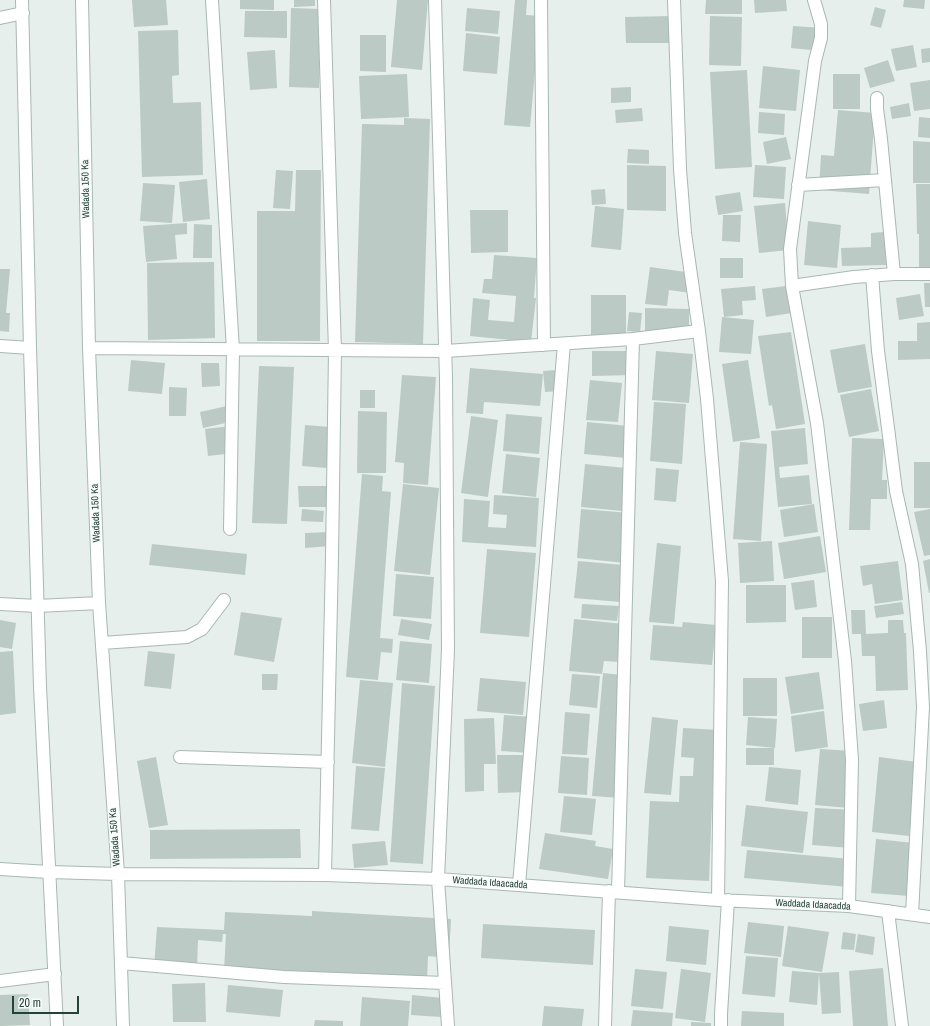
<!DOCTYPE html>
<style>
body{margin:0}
#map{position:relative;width:930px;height:1026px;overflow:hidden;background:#e6efeb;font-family:"Archivo Narrow",sans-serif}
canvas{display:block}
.scale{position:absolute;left:12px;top:996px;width:67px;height:18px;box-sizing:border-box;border:2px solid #24423a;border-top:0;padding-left:5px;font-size:12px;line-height:14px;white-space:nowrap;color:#24423a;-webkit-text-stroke:3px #f7fbf9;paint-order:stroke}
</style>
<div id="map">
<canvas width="930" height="1026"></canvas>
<div class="scale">20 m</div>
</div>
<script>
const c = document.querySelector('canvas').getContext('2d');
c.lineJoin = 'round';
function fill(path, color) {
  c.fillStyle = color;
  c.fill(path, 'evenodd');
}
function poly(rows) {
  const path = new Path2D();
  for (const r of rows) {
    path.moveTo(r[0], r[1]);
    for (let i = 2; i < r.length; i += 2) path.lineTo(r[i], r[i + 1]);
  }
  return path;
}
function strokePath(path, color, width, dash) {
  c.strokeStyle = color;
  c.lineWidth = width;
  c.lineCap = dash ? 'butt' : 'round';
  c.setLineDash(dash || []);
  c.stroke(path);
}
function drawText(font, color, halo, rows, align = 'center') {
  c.font = font + ' "Archivo Narrow",sans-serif';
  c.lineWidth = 3;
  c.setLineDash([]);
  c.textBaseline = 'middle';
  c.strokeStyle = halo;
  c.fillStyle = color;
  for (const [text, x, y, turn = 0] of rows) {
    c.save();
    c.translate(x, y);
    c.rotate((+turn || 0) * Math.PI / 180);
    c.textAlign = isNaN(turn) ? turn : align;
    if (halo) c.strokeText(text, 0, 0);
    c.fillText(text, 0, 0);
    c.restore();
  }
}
fill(poly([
 [132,0,166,0,168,25,134,27],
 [240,0,274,0,274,10,240,9],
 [294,0,315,0,315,6,294,7],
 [397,0,428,0,422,70,391,67],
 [515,0,527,0,526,15,540,16,530,127,504,125],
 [706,0,742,0,742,14,705,14],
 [754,0,786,0,787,11,755,13],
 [904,0,925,0,924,9,903,7],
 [875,7,886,10,881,28,870,25],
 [291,8,321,9,319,88,289,87],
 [467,8,500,11,498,34,465,31],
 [245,11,287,11,287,38,244,37],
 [673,16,673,43,626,43,625,17],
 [710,16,742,17,741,66,709,65],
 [793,26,823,28,821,51,791,48],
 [178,30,179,75,172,76,173,103,201,102,203,175,142,177,138,31],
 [466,33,500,37,497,74,463,71],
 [360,35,386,35,386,72,360,71],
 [913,45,917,67,896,71,891,49],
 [930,48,930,62,922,63,921,49],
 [275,50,277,88,250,90,247,52],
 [888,60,895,81,870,88,864,68],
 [763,66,800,70,796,111,759,108],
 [747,70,752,167,715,169,710,72],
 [407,74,409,117,361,119,359,76],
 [833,74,860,74,860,109,833,109],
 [930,80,930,109,914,111,910,83],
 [631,87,631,102,611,103,611,88],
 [909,103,911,116,892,119,890,107],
 [642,108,643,121,616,123,615,110],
 [838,110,875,113,869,194,819,190,821,155,834,156],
 [759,112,785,114,784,135,758,133],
 [919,117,930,118,930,138,918,137],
 [404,118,430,119,423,344,355,342,362,124,404,125],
 [786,137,791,159,767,164,763,142],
 [913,141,930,142,930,183,913,183],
 [628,149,649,150,649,164,627,163],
 [627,165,666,166,666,211,627,210],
 [755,165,786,167,784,199,753,197],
 [276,170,293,171,290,209,273,208],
 [296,170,321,170,320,341,257,341,257,211,295,211],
 [207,179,210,219,183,222,179,182],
 [143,183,175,185,172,223,140,221],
 [916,184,930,184,930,269,919,269,919,234,917,234],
 [605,189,606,204,592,205,591,190],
 [740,192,743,211,718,215,715,196],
 [785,203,789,250,759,253,754,206],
 [595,206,624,209,621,250,591,247],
 [470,210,508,210,508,252,471,253],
 [723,215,741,215,740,242,722,241],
 [808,221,841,225,837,268,804,265],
 [187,223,187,234,175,235,177,259,146,262,143,226],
 [194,224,212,225,212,258,193,258],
 [885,232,886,265,842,266,841,248,871,247,871,233],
 [494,255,537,258,534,298,536,298,531,342,470,336,473,298,490,300,488,320,514,322,516,296,482,293,484,279,492,279],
 [720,258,743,258,743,278,720,278],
 [214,262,215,338,148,340,147,263],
 [650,267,693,273,691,293,669,290,667,306,645,304],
 [0,269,10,269,6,313,10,313,9,332,0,331],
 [924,283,930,283,930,307,925,307],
 [794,285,798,312,766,317,762,289],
 [755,286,756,300,742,301,743,315,724,317,721,289],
 [920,294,924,316,899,320,896,298],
 [591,295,626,295,626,336,591,336],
 [645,308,689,309,689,335,645,334],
 [629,312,642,313,640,332,627,331],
 [722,317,754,320,751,354,719,352],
 [930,322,930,359,898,360,898,341,917,341,917,323],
 [791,332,805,424,776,429,772,405,769,406,758,336],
 [865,344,872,387,838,393,830,350],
 [592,351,633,351,633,375,592,376],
 [656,351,693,354,689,403,652,400],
 [131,360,165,363,162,394,128,391],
 [748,360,760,438,733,442,722,364],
 [201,363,219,363,220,386,202,387],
 [259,366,294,367,287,524,252,523],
 [470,368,543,374,540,406,484,402,483,414,466,413],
 [558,370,560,391,545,392,543,371],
 [402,375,436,377,428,485,403,483,404,463,395,462],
 [590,380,622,383,618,422,586,420],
 [169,387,187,388,186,416,169,416],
 [871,389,879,431,849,437,840,395],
 [360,390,375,390,375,408,360,408],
 [654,402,686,404,682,464,650,461],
 [227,406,230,422,203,428,200,412],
 [358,411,387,412,386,473,357,473],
 [506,414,542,417,539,454,503,451],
 [471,416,498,420,488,497,461,493],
 [587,422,629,426,626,458,584,454],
 [305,425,330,427,327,468,302,466],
 [231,426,234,453,208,456,205,429],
 [805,428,808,464,779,467,780,478,809,475,812,504,778,507,771,431],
 [852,438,884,439,882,480,887,480,887,499,871,499,870,530,849,530],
 [740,442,767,444,761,541,733,539],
 [506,454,540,458,536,497,502,493],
 [914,462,930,462,930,508,914,508],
 [585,464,626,468,622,511,581,507],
 [656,468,679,470,676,502,654,500],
 [362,474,383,476,382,491,391,492,380,638,393,639,392,653,381,652,378,680,346,677],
 [403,484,439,488,430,575,394,571],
 [298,486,326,486,326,507,299,507],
 [494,495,539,498,536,547,462,542,464,499,490,501,488,527,506,528,507,515,493,514],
 [814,504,818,532,784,537,780,510],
 [302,509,324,511,323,522,301,521],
 [581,509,630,513,625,563,577,558],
 [930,509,930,555,924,556,914,512],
 [329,532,330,546,305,548,305,533],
 [820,536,826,572,784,579,778,543],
 [772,541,774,581,740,583,738,543],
 [657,543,681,546,674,624,649,622],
 [152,544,247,554,245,575,149,565],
 [487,549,536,553,529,637,480,633],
 [930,559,930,593,929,593,923,561],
 [578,561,623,565,620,602,574,598],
 [898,561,903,600,875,604,872,584,863,586,860,566],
 [396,574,434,577,431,619,393,616],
 [814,580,817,607,795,610,791,583],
 [746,585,786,585,786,622,746,623],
 [902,602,904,614,876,618,874,606],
 [582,604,619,606,617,621,581,618],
 [851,610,865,610,866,634,888,633,888,620,903,620,904,633,906,633,908,690,876,691,875,656,862,656,861,634,852,634],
 [241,612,282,618,274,662,234,655],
 [802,617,832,617,832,658,802,658],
 [401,619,432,624,429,640,398,635],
 [574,619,624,624,620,662,604,661,602,674,569,671],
 [0,620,16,623,12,649,0,647],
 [683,622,716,625,712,665,650,660,653,625,682,627],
 [400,641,432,644,429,683,396,680],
 [13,651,16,713,0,715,0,652],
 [148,651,175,654,171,689,144,686],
 [819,672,824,709,791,714,785,677],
 [603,673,631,676,620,798,592,796],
 [262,674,278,674,277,690,262,690],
 [572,674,600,676,597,708,569,705],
 [480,678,526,682,523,715,477,711],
 [743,678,777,678,777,716,743,716],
 [360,680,393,683,385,767,352,763],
 [402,683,435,686,423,864,390,862],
 [884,700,887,728,863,731,859,704],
 [824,711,828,747,795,752,791,716],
 [565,712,590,714,587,755,562,754],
 [504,715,532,717,530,753,501,751],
 [652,717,678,720,671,795,644,793],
 [748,717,777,719,775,748,746,745],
 [494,718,496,764,484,764,484,791,465,792,464,719],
 [683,728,720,730,714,753,709,881,646,878,650,801,679,802,680,776,693,776,694,758,681,757],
 [746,748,774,748,774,765,746,765],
 [820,749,854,751,849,808,815,805],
 [497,755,527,755,528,792,498,793],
 [561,756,589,758,587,795,558,793],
 [156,757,168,825,149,828,137,761],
 [879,757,917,762,909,836,872,832],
 [356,766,385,768,379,831,351,829],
 [769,767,801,770,798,805,765,801],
 [564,796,596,799,592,835,560,832],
 [746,805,808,812,803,853,741,846],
 [815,808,854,810,851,848,812,845],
 [300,829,301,858,150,859,150,830],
 [545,833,596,841,595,846,613,849,608,879,539,869],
 [876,839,914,843,909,896,871,893],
 [385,841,388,865,354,868,352,844],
 [747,850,851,859,849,887,744,878],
 [312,911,451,919,449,958,428,956,427,981,224,970,226,934,223,934,222,942,198,940,197,970,154,967,157,927,224,930,225,912,312,916],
 [748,922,784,926,781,957,744,953],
 [483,924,595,930,593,965,481,958],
 [669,926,709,930,706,965,666,961],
 [788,926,829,932,822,972,782,966],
 [843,932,856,934,854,950,841,949],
 [858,934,875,937,873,955,855,952],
 [746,956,778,958,775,997,742,994],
 [883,968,888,1026,853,1026,849,971],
 [635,969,667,972,663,1009,631,1006],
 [681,969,711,973,705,1022,675,1018],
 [792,971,819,973,817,1005,789,1002],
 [839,972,841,1013,822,1014,819,973],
 [205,983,206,1022,173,1022,172,984],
 [228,985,283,990,280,1017,226,1012],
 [28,994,30,1025,0,1026,0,995],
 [412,995,443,998,441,1017,411,1015],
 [362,997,410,1001,408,1026,360,1026],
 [544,1006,584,1009,582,1026,542,1026],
 [633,1010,673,1013,672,1026,631,1026],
 [742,1011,784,1013,784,1026,741,1026],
 [315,1020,343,1021,343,1026,314,1026],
 [691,1022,711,1023,711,1026,691,1026]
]), '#bbcac4');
const minor = poly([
 [22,0,30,348,40,687,57,1026],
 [82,0,89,348,99,603,118,874,123,1026],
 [212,0,233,350,230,529],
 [324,0,335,351,332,557,325,875],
 [435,0,446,378,448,649,438,879,448,1026],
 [541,0,544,345],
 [674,0,680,169,685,233,699,331,707,399,722,581,718,900],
 [814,0,821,24,821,38,815,61,790,249,792,286,817,423,845,661,852,760,849,906],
 [0,18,23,13],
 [877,98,877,109,881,139,894,274],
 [798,185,885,180],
 [872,275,878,351,889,436,896,491,912,564,920,651,923,707,912,914],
 [792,286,854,277,894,274,930,274],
 [0,346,30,348],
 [89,348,445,351,633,339,699,331],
 [0,604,37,606,99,603],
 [102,643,187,637,202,629,224,600],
 [180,757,328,762],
 [0,869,49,872,118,874,325,875,438,879,718,900,849,906,930,917],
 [519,885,564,344],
 [618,892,633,339],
 [888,911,902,1026],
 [121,963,284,977,445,983],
 [0,981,55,974],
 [605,1026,609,891],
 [721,1026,721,1014,728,900]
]);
strokePath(minor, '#a8b8b2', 14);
strokePath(minor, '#fff', 12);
drawText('10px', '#24423a', '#f7fbf9', [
 ["Wadada 150 Ka",86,189,-91],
 ["Wadada 150 Ka",96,513,-92],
 ["Wadada 150 Ka",115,837,-94],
 ["Waddada Idaacadda",490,883,4],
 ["Waddada Idaacadda",813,905,3]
]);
</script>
